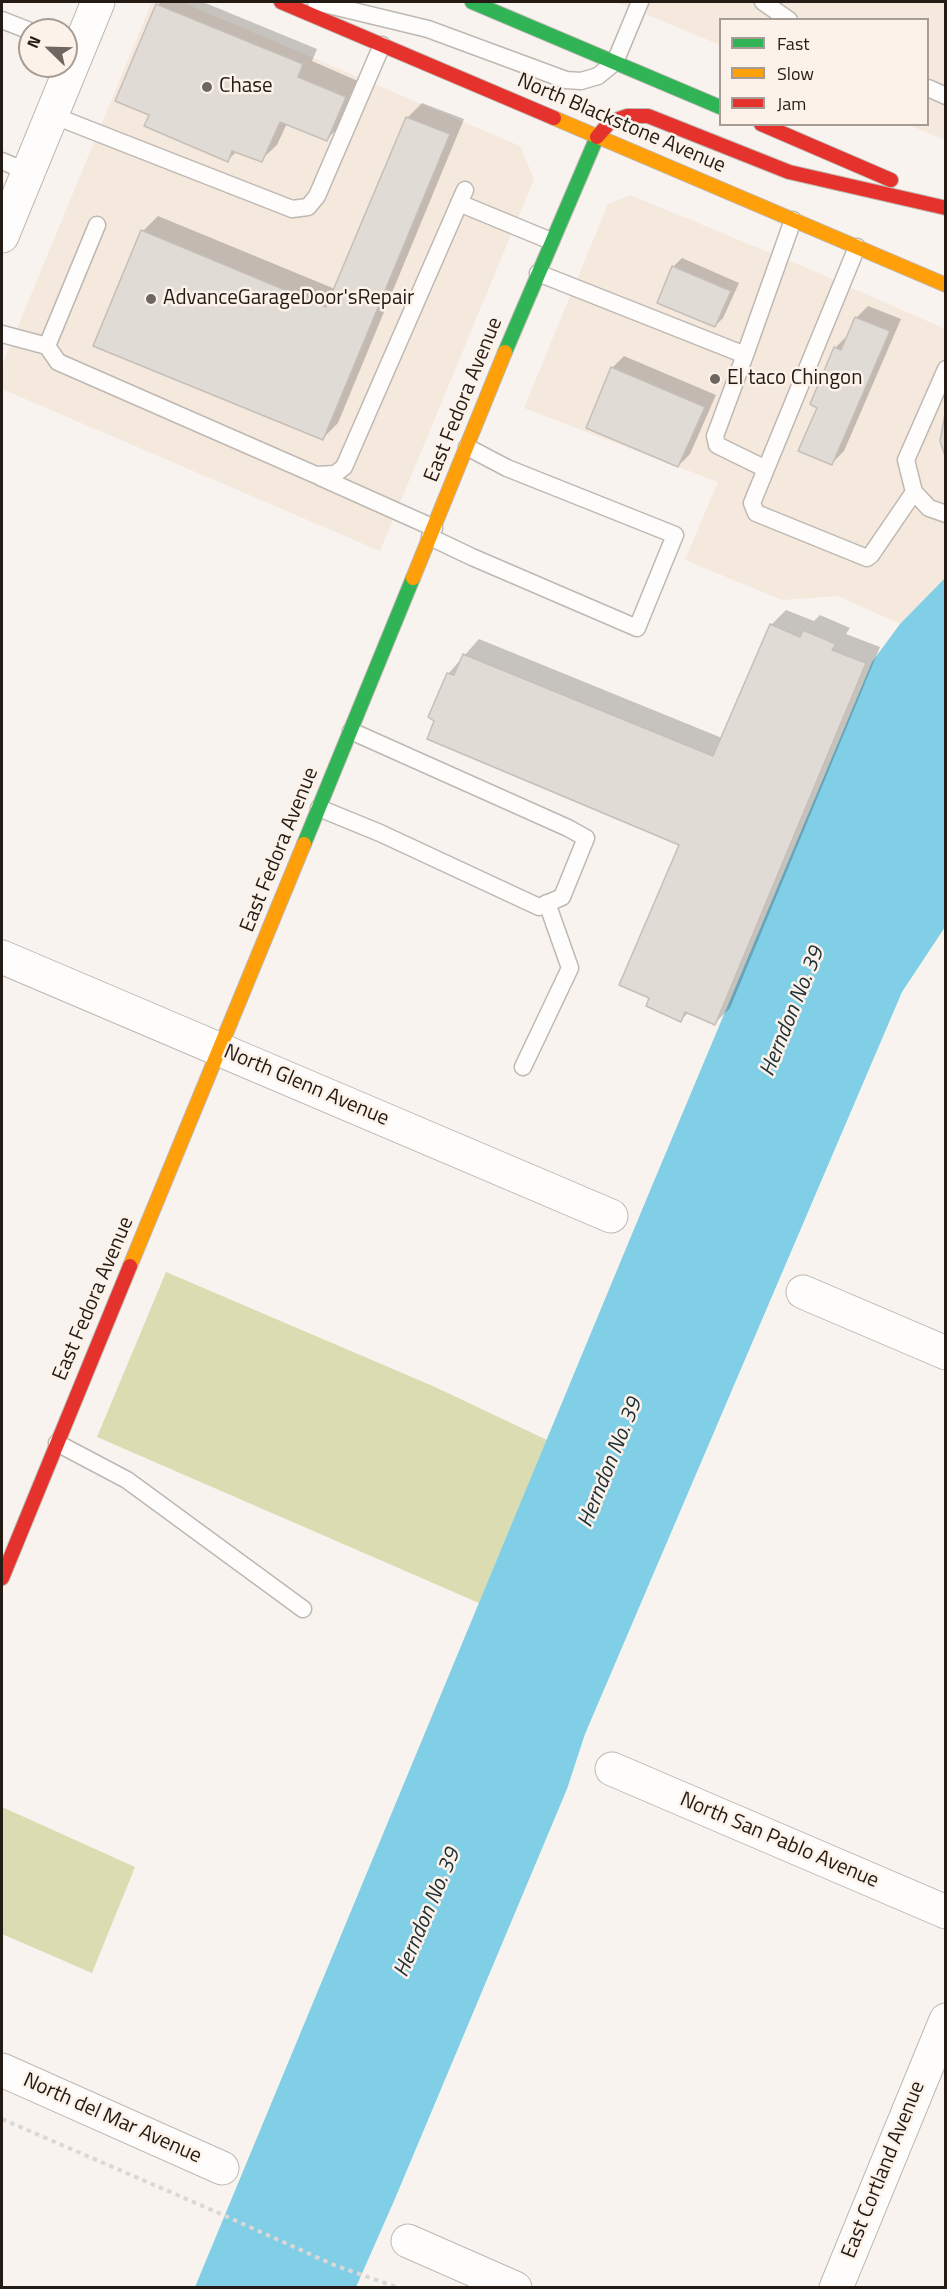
<!DOCTYPE html>
<style>
body{margin:0}
#map{position:relative;width:947px;height:2289px;overflow:hidden;background:#f8f3ee;font-family:"Titillium Web",sans-serif}
canvas{display:block}
.frame{position:absolute;inset:0;border:3px solid #241c14;pointer-events:none}
.legend{position:absolute;left:719px;top:18px;width:210px;height:108px;box-sizing:border-box;background:#fcf2ea;border:2px solid #a69c94;margin:0;padding:8px 10px;list-style:none;font-size:18px;color:#241c14}
.legend li{display:flex;align-items:center;gap:12px;height:30px}
.legend b{width:30px;border:2px solid #a69c94}
.north{position:absolute;left:18px;top:18px;width:60px;height:60px;box-sizing:border-box;background:#fcf2ea;border:2px solid #a69c94;border-radius:50%;rotate:293deg;font-size:16px;font-weight:700;line-height:24px;text-align:center;color:#241c14}
.north::after{content:'';display:block;margin:auto;width:21px;height:27px;background:#6e6760;clip-path:polygon(50% 0,100% 100%,50% 72%,0 100%)}
</style>
<div id="map">
<canvas width="947" height="2289"></canvas>
<div class="frame"></div>
<ul class="legend">
<li><b style="height:8px;background:#30b455"></b>Fast</li>
<li><b style="height:8px;background:#ff9f0a"></b>Slow</li>
<li><b style="height:8px;background:#e5322d"></b>Jam</li>
</ul>
<div class="north">N</div>
</div>
<script>
const c = document.querySelector('canvas').getContext('2d');
c.lineJoin = 'round';
function fill(path, color) {
  c.fillStyle = color;
  c.fill(path, 'evenodd');
}
function poly(rows) {
  const path = new Path2D();
  for (const r of rows) {
    path.moveTo(r[0], r[1]);
    for (let i = 2; i < r.length; i += 2) path.lineTo(r[i], r[i + 1]);
  }
  return path;
}
function strokePath(path, color, width, dash) {
  c.strokeStyle = color;
  c.lineWidth = width;
  c.lineCap = dash ? 'butt' : 'round';
  c.setLineDash(dash || []);
  c.stroke(path);
}
function drawText(font, color, halo, rows, align = 'center') {
  c.font = font + ' "Titillium Web",sans-serif';
  c.lineWidth = 5;
  c.setLineDash([]);
  c.textBaseline = 'middle';
  c.strokeStyle = halo;
  c.fillStyle = color;
  for (const [text, x, y, turn = 0] of rows) {
    c.save();
    c.translate(x, y);
    c.rotate((+turn || 0) * Math.PI / 180);
    c.textAlign = isNaN(turn) ? turn : align;
    if (halo) c.strokeText(text, 0, 0);
    c.fillText(text, 0, 0);
    c.restore();
  }
}
fill(poly([
 [152,2,182,2,520,146,534,179,380,551,2,389,2,365],
 [616,2,945,2,945,140,909,125,928,124,928,20,720,20,720,45],
 [630,195,807,268,945,329,945,578,900,624,838,596,782,600,685,560,718,482,524,408,608,204]
]), '#f5e8dd');
fill(poly([
 [166,1272,435,1387,547,1440,479,1603,97,1437],
 [2,1807,135,1867,92,1973,2,1934]
]), '#dbdcb1');
fill(poly([
 [945,578,945,927,902,992,585,1734,567,1789,394,2201,356,2287,195,2287,649,1193,872,662,900,624]
]), '#80cfe6');
fill(poly([
 [160,2,203,2,317,49,312,61,360,82,342,124,327,139,287,123,277,145,261,160,237,151,227,161,151,114,117,100],
 [422,103,464,119,338,423,322,439,143,231,158,216,335,289,407,118],
 [682,258,739,283,723,318,715,326,659,303,674,266],
 [868,306,901,319,844,451,832,463,819,407,835,348,847,336,856,318],
 [624,356,716,395,690,454,678,466,612,368],
 [786,610,814,621,820,615,850,628,846,634,880,647,730,1008,715,1023,689,1012,681,1020,681,844,448,674,479,639,722,738,771,625]
]), '#0003');
const building = poly([
 [156,4,303,64,298,77,346,97,327,141,280,122,262,162,232,151,228,162,144,126,149,115,115,101,156,4],
 [406,117,450,134,323,440,93,346,141,230,326,307,406,117],
 [672,266,731,291,715,327,657,303,672,266],
 [855,317,890,331,832,465,798,451,817,408,810,404,834,347,841,350,855,317],
 [611,367,705,407,678,467,586,428,611,367],
 [945,414,946,414,946,459,940,441,945,414],
 [770,624,800,637,803,630,836,644,832,650,866,663,715,1025,685,1012,681,1022,646,1006,649,998,619,985,679,845,427,739,434,721,428,717,447,673,454,675,463,654,713,756,770,624]
]);
fill(building, '#e1dbd5');
strokePath(building, '#c5bfb9', 1.5);
const lane = poly([
 [316,2,428,29,566,80,581,81,598,76,615,62,640,2],
 [763,2,789,20],
 [2,20,30,31],
 [928,88,946,96],
 [52,115,292,209,308,207,317,196,382,45],
 [2,161,28,172],
 [459,203,551,241],
 [97,225,47,346,58,362,316,475,335,474,344,467,465,190],
 [857,247,752,503,756,513,867,558,871,555,914,492],
 [538,273,745,355,793,220],
 [2,334,47,346],
 [745,355,715,436,717,445,766,469],
 [946,369,906,460,914,492,929,508,946,514],
 [320,477,434,528],
 [430,537,472,557,637,628,675,535,507,468,467,447],
 [319,808,380,833,539,907,562,897,586,838,568,828,351,731],
 [523,1067,570,968,547,903],
 [57,1443,127,1480,303,1609]
]);
const street = poly([
 [2,236,98,2],
 [2,957,611,1216],
 [803,1292,946,1353],
 [612,1769,946,1912],
 [2,2070,222,2168],
 [408,2241,515,2288],
 [836,2288,946,2020]
]);
const fast = poly([
 [472,2,720,107],
 [505,352,597,137],
 [304,844,413,578]
]);
const slow = poly([
 [554,118,946,285],
 [413,578,505,352],
 [130,1266,304,844]
]);
const jam = poly([
 [281,2,554,118],
 [761,124,891,180],
 [597,137,610,122,627,116,648,116,789,172,946,208],
 [2,1578,130,1266]
]);
strokePath(lane, '#beb8b2', 19);
strokePath(street, '#beb8b2', 35);
strokePath(fast, '#beb8b2', 16);
strokePath(slow, '#beb8b2', 16);
strokePath(jam, '#beb8b2', 16);
strokePath(poly([
 [2,2119,221,2214,334,2265,399,2288]
]), '#dad8d6', 4, [4.5, 4.5]);
strokePath(lane, '#fefdfc', 16);
strokePath(street, '#fefdfc', 33);
strokePath(fast, '#30b455', 14);
strokePath(slow, '#ff9f0a', 14);
strokePath(jam, '#e5322d', 14);
for (const [x, y, r, color] of [
 [207,87,6,"#6e6760"],
 [151,299,6,"#6e6760"],
 [715,379,6,"#6e6760"]
]) {
  const dot = new Path2D();
  dot.arc(x, y, r, 0, 2 * Math.PI);
  c.fillStyle = color;
  c.fill(dot);
  strokePath(dot, '#fcf2ea', 2);
}
drawText('21px', '#241c14', '#fcf2ea', [
 ["Chase",219,87],
 ["AdvanceGarageDoor'sRepair",163,299],
 ["El taco Chingon",727,379]
], 'left');
drawText('21px', '#241c14', '#fcf2ea', [
 ["North Blackstone Avenue",621,124,23],
 ["East Fedora Avenue",464,400,-68],
 ["East Fedora Avenue",280,850,-68],
 ["North Glenn Avenue",306,1086,23],
 ["East Fedora Avenue",94,1299,-67],
 ["North San Pablo Avenue",779,1841,23],
 ["North del Mar Avenue",112,2119,24],
 ["East Cortland Avenue",884,2170,-68]
]);
drawText('italic 22px', '#1b2f37', '#fcf2ea', [
 ["Herndon No. 39",793,1012,-68],
 ["Herndon No. 39",611,1463,-68],
 ["Herndon No. 39",428,1913,-67]
]);
</script>
